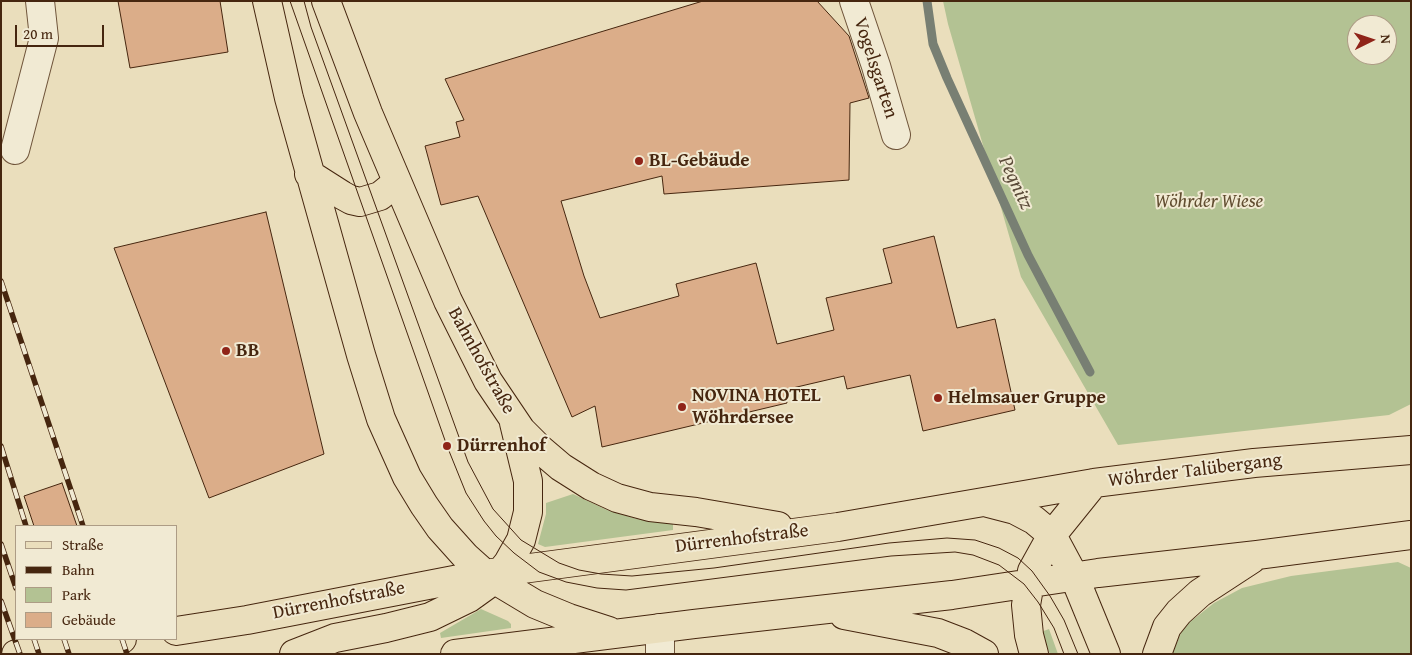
<!DOCTYPE html>
<meta charset="utf-8">
<style>
body{margin:0}
#map{position:relative;width:1412px;height:655px;overflow:hidden;background:#eadebc;font-family:"Gentium Book Plus",serif}
canvas{display:block}
.frame{position:absolute;inset:0;border:2px solid #46260f;pointer-events:none}
.legend{position:absolute;left:15px;top:525px;width:162px;height:115px;box-sizing:border-box;background:#f1ead3;border:1px solid #ad9c85;margin:0;padding:6px 9px;list-style:none;font-size:15px;color:#46260f}
.legend li{display:flex;align-items:center;gap:10px;height:25px}
.legend b{width:25px;border:1px solid #ad9c85}
.north{position:absolute;left:1347px;top:15px;width:50px;height:50px;box-sizing:border-box;background:#f1ead3;border:1px solid #ad9c85;border-radius:50%;rotate:86deg;font-size:14px;font-weight:700;line-height:20px;text-align:center;color:#46260f}
.north::after{content:'';display:block;margin:auto;width:18px;height:22px;background:#8f2418;clip-path:polygon(50% 0,100% 100%,50% 72%,0 100%)}
.scale{position:absolute;left:15px;top:25px;width:89px;height:22px;box-sizing:border-box;border:2px solid #46260f;border-top:0;padding-left:6px;font-size:15px;line-height:18px;white-space:nowrap;color:#46260f;-webkit-text-stroke:4px #f1ead3;paint-order:stroke}
</style>
<div id="map">
<canvas width="1412" height="655"></canvas>
<div class="frame"></div>
<ul class="legend">
<li><b style="height:6px;background:#eadebc"></b>Straße</li>
<li><b style="height:6px;background:#46260f"></b>Bahn</li>
<li><b style="height:14px;background:#b3c293"></b>Park</li>
<li><b style="height:14px;background:#dbad89"></b>Gebäude</li>
</ul>
<div class="north">N</div>
<div class="scale">20 m</div>
</div>
<script>
const c = document.querySelector('canvas').getContext('2d');
c.lineJoin = 'round';
function fill(path, color) {
  c.fillStyle = color;
  c.fill(path, 'evenodd');
}
function poly(rows) {
  const path = new Path2D();
  for (const r of rows) {
    path.moveTo(r[0], r[1]);
    for (let i = 2; i < r.length; i += 2) path.lineTo(r[i], r[i + 1]);
  }
  return path;
}
function strokePath(path, color, width, dash) {
  c.strokeStyle = color;
  c.lineWidth = width;
  c.lineCap = dash ? 'butt' : 'round';
  c.setLineDash(dash || []);
  c.stroke(path);
}
function drawText(font, color, halo, rows, align = 'center') {
  c.font = font + ' "Gentium Book Plus",serif';
  c.lineWidth = 4;
  c.setLineDash([]);
  c.textBaseline = 'middle';
  c.strokeStyle = halo;
  c.fillStyle = color;
  for (const [text, x, y, turn = 0] of rows) {
    c.save();
    c.translate(x, y);
    c.rotate((+turn || 0) * Math.PI / 180);
    c.textAlign = isNaN(turn) ? turn : align;
    if (halo) c.strokeText(text, 0, 0);
    c.fillText(text, 0, 0);
    c.restore();
  }
}
fill(poly([
 [943,1,1411,1,1411,404,1389,415,1118,445,1021,277,948,24],
 [1357,25,1387,25,1387,55,1357,55],
 [573,494,607,510,637,519,673,524,673,530,545,547,538,544,546,514,546,503],
 [1398,562,1411,568,1411,654,1172,654,1182,631,1190,622,1214,603,1242,588,1291,576],
 [481,609,508,621,511,624,511,628,441,638,440,633],
 [1049,629,1058,654,1050,654,1041,632]
]), '#b3c293');
strokePath(poly([
 [927,1,933,44,947,78,1028,255,1090,372]
]), '#787f73', 9);
const building = poly([
 [118,1,220,1,228,52,130,68,118,1],
 [703,1,817,1,849,36,869,98,850,103,849,180,664,194,662,176,561,201,584,276,600,318,679,296,676,284,756,263,777,344,834,330,826,298,892,283,883,249,934,236,957,328,995,319,1015,410,923,431,910,375,847,389,844,376,784,390,787,403,602,447,595,406,572,417,478,196,441,205,425,146,460,137,456,122,464,120,445,79,703,1],
 [266,212,324,454,209,498,114,248,266,212],
 [62,483,77,526,34,526,24,496,62,483]
]);
fill(building, '#dbad89');
strokePath(building, '#46260f', 1);
const minor = poly([
 [854,1,876,66,896,135],
 [15,150,44,38,40,1],
 [660,628,660,654]
]);
const major = poly([
 [267,1,289,98,361,355,381,419,407,477,424,505,440,528,466,557,485,574,535,604,569,618,609,631],
 [326,1,368,113,448,301,488,381,521,430,541,450,561,467,591,486,617,498,650,507,696,512,778,526],
 [309,174,342,195,351,200,360,202,380,196,391,187,395,180],
 [988,503,1015,510,1034,520,1052,535,1074,576,1106,654],
 [844,615,938,633,964,643,984,654],
 [176,631,247,620,485,574,838,527,1094,483,1254,463,1411,450],
 [16,654,122,639],
 [294,654,335,638,386,628,430,617,469,598,494,580,508,563,521,540,528,512,528,481,514,423],
 [455,654,694,624,952,595,1098,573,1257,555,1411,535],
 [1034,654,1029,635,1026,605,1032,571,1052,535,1094,483],
 [1157,654,1167,627,1179,612,1200,593,1252,559]
]);
strokePath(minor, '#6f543a', 30);
strokePath(major, '#46260f', 30);
strokePath(minor, '#f1ead3', 28);
strokePath(major, '#eadebc', 28);
strokePath(poly([
 [290,1,447,446,466,493,484,521,496,536,514,553,539,572,566,582,597,588,626,590,891,556,955,552,973,555,999,565,1024,584,1038,602,1054,628,1064,654],
 [304,1,311,27,468,462,493,509,521,540,559,563,579,570,601,574,632,576,714,568,889,543,947,538,975,540,999,548,1018,558,1032,571,1050,596,1064,620,1078,654]
]), '#46260f', 1);
const rail = poly([
 [1,281,83,526],
 [1,446,26,526],
 [1,544,16,588],
 [1,601,20,654],
 [34,639,39,654],
 [64,639,69,654],
 [122,639,127,654]
]);
strokePath(rail, '#46260f', 5.5);
strokePath(rail, '#f1ead3', 4, [11]);
for (const [x, y, r, color] of [
 [639,161,5,"#8f2418"],
 [226,351,5,"#8f2418"],
 [938,398,5,"#8f2418"],
 [682,407,5,"#8f2418"],
 [447,446,5,"#8f2418"]
]) {
  const dot = new Path2D();
  dot.arc(x, y, r, 0, 2 * Math.PI);
  c.fillStyle = color;
  c.fill(dot);
  strokePath(dot, '#f1ead3', 2);
}
drawText('19px', '#46260f', '#f1ead3', [
 ["Vogelsgarten",875,68,72],
 ["Bahnhofstraße",481,361,61],
 ["Wöhrder Talübergang",1195,471,-7],
 ["Dürrenhofstraße",742,539,-7],
 ["Dürrenhofstraße",339,601,-11]
]);
drawText('bold 19px', '#46260f', '#f1ead3', [
 ["BL-Gebäude",649,161],
 ["BB",236,351],
 ["NOVINA HOTEL",692,396],
 ["Wöhrdersee",692,418],
 ["Helmsauer Gruppe",948,398],
 ["Dürrenhof",457,446]
], 'left');
drawText('italic 19px', '#614d30', '#f1ead3', [
 ["Wöhrder Wiese",1209,202]
]);
drawText('italic 20px', '#5b4b39', '#f1ead3', [
 ["Pegnitz",1015,183,65]
]);
</script>
